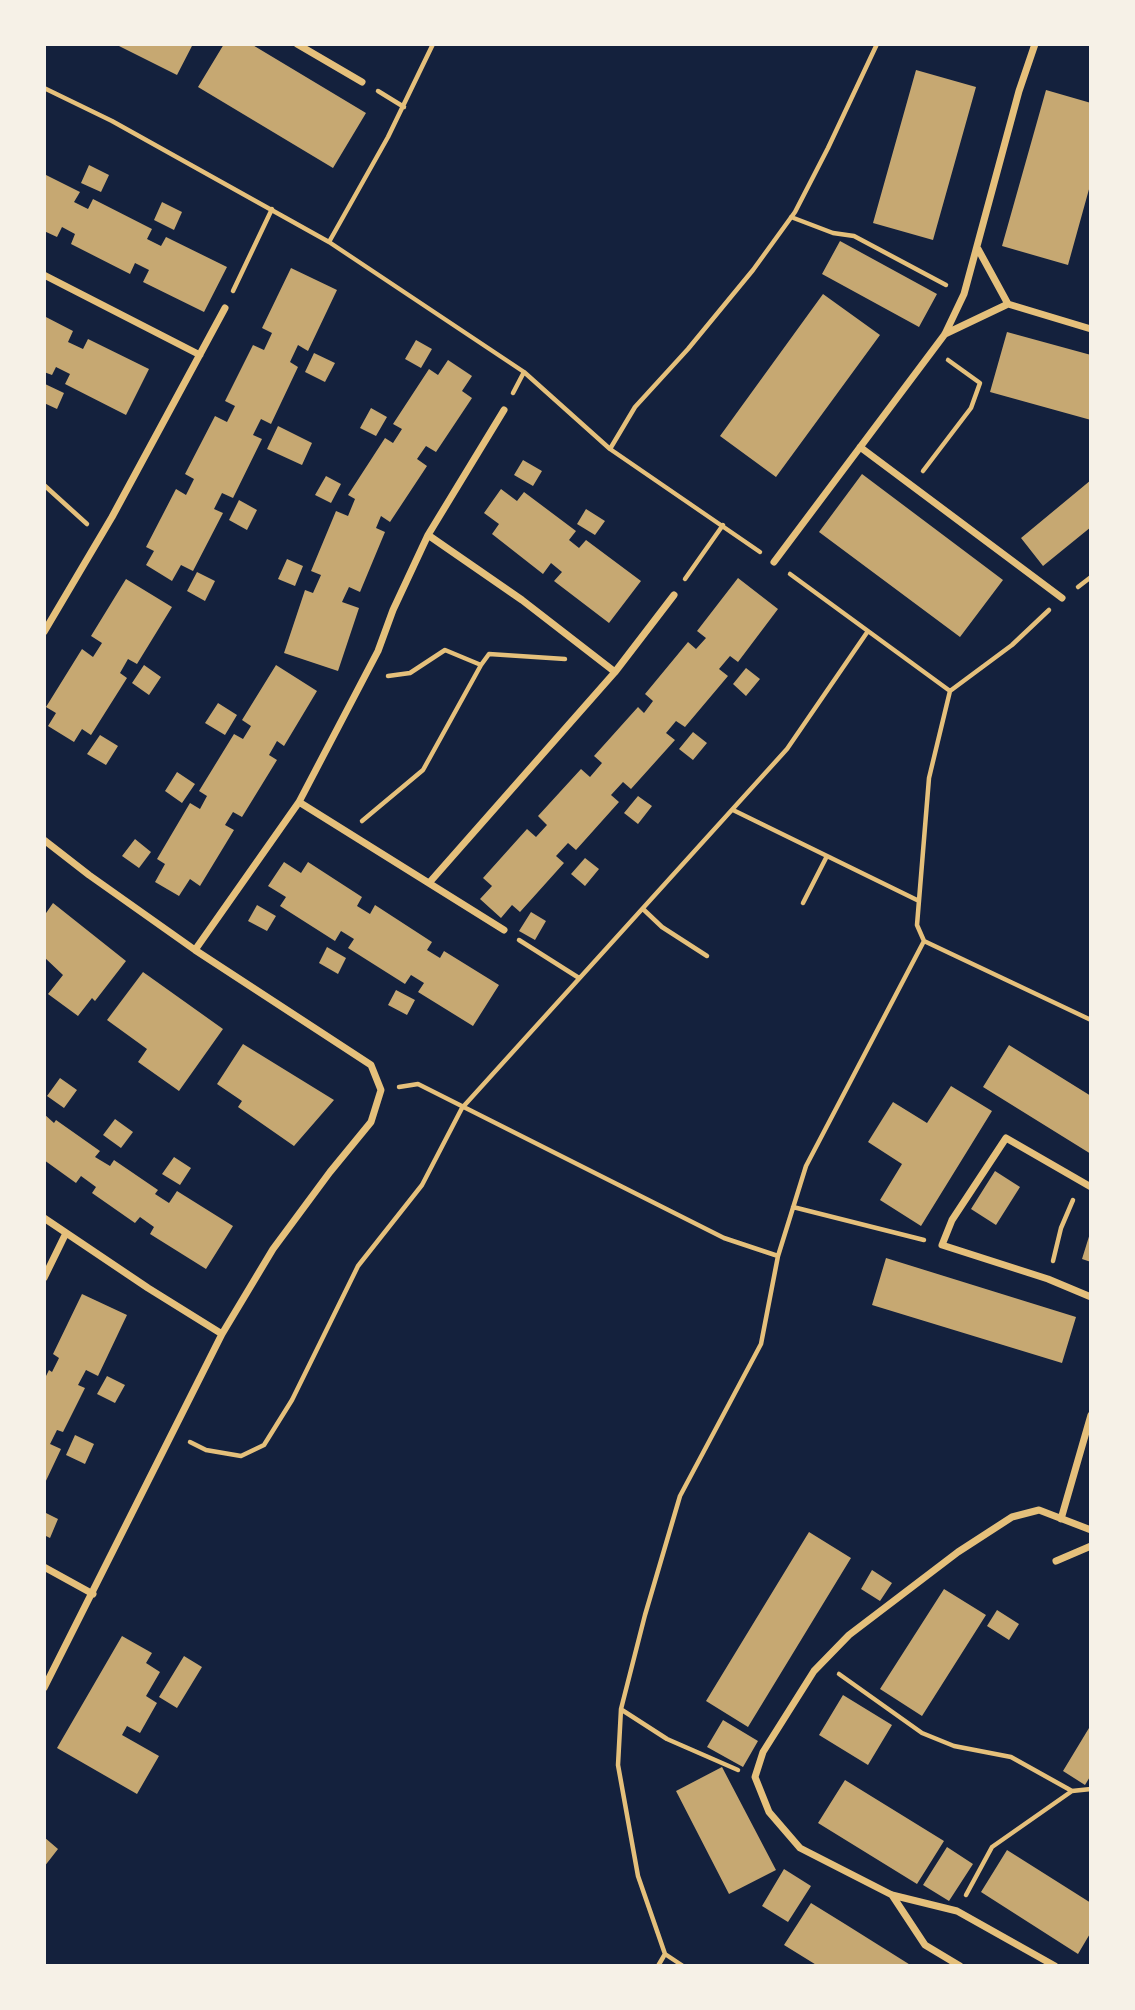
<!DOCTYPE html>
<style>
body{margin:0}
#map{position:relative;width:1135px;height:2010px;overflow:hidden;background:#14213d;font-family:"Work Sans",sans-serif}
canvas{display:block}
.frame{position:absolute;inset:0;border:46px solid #f6f1e7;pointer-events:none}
</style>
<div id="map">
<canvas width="1135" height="2010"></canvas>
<div class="frame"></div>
</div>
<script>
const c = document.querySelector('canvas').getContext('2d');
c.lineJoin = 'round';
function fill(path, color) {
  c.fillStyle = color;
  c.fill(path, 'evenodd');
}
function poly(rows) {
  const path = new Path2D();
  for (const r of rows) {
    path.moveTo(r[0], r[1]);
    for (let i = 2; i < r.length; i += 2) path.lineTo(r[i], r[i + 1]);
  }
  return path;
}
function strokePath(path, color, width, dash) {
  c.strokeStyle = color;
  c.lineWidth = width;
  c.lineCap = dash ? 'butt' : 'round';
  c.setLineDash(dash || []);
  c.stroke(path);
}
fill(poly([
 [115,44,193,44,177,75],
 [224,44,251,44,366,113,333,168,198,87],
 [916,70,976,87,933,240,873,223],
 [1046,90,1091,103,1091,182,1068,265,1002,246],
 [89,165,109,175,101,192,81,183],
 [44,174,80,192,74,202,88,209,93,199,152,229,147,239,161,246,166,237,227,267,204,312,143,282,149,270,135,263,130,274,71,244,75,234,62,227,57,237,44,231],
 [162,202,182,212,174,230,154,220],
 [840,241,937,294,919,327,822,274],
 [291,268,337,290,308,351,298,345,290,362,298,367,271,424,261,419,253,435,262,439,233,498,222,493,214,509,223,513,193,571,181,565,172,581,146,565,154,551,146,547,176,489,186,495,194,479,185,474,215,416,227,422,235,406,225,401,253,345,264,350,272,333,262,328],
 [823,294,880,335,776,477,720,436],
 [44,316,73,331,68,342,83,349,88,339,149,369,126,415,65,384,70,374,56,367,52,375,44,372],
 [1007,332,1091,355,1091,420,990,392],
 [416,340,432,349,421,368,405,359],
 [314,353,335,363,325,382,305,372],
 [448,360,472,376,462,391,472,398,436,452,426,446,417,459,427,466,390,522,381,516,376,528,385,532,360,592,349,587,342,602,359,608,338,671,284,653,305,590,313,593,321,575,311,571,336,511,348,516,355,499,348,495,385,438,393,443,402,429,393,424,429,369,438,375],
 [45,384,64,393,57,409,44,403],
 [371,408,387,417,376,436,360,428],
 [278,426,312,443,302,465,267,449],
 [523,460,542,471,533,486,514,475],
 [862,474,1003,580,960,637,819,532],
 [326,476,341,484,331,503,315,495],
 [1091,480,1091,527,1043,566,1021,538],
 [501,489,517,501,524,492,576,531,569,540,579,548,586,540,641,581,609,623,554,581,562,572,551,563,543,574,492,534,499,524,484,513],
 [239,500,257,510,247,530,229,520],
 [586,509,605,521,595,535,577,524],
 [287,559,303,566,295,586,278,579],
 [197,572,215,581,205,601,187,591],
 [738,578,778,609,738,662,730,656,719,669,728,676,685,727,676,721,666,733,675,740,631,789,623,782,611,795,619,802,576,850,568,843,556,856,564,863,520,912,512,905,501,918,480,899,492,886,483,878,527,829,536,837,547,825,538,816,581,769,590,777,602,763,594,756,638,707,644,713,653,701,645,694,688,642,696,649,706,638,697,631],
 [126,579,172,607,137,664,128,659,120,673,127,678,91,735,82,729,74,742,48,726,56,713,46,707,82,649,93,657,102,643,91,636],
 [144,665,161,677,149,695,132,683],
 [276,665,317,691,284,746,277,741,269,755,277,760,242,817,233,812,225,825,234,830,200,886,190,879,179,896,155,882,165,864,157,859,190,803,200,809,207,796,199,791,234,734,243,739,251,726,242,720],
 [746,668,760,679,746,696,733,684],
 [218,703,237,715,225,735,205,723],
 [693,732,707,743,693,760,679,749],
 [100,735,118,746,106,765,87,754],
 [177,772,195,784,182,803,165,791],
 [638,796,652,806,638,824,624,813],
 [135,839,151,852,139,868,122,856],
 [585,858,599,869,585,886,571,874],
 [284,862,301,873,308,862,362,897,357,906,370,914,375,905,432,942,427,950,440,958,444,951,499,985,473,1026,418,992,424,983,411,975,405,984,348,948,354,939,341,931,335,941,280,906,286,897,268,886],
 [53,903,126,961,95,1001,92,998,78,1016,48,994,63,975,44,957,44,916],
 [257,905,276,916,267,931,248,921],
 [531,912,546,921,535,940,519,931],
 [327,947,346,958,338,974,319,963],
 [143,972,223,1029,179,1091,138,1062,147,1049,107,1020],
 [396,990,415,1000,407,1015,388,1005],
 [243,1044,334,1100,294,1146,238,1107,242,1101,217,1084],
 [1009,1045,1091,1096,1091,1154,983,1087],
 [60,1078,77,1090,64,1108,47,1096],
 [951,1086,992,1111,921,1226,880,1200,902,1164,868,1142,893,1102,927,1123],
 [44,1114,54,1123,56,1120,100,1151,95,1157,110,1166,114,1160,158,1190,155,1194,169,1203,177,1191,233,1226,206,1269,150,1234,154,1227,140,1217,135,1223,92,1193,96,1187,81,1176,76,1183,44,1160],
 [115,1119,133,1132,121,1148,103,1135],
 [174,1157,191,1168,180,1185,162,1174],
 [995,1171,1020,1187,996,1225,971,1209],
 [1091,1230,1091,1262,1082,1259],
 [886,1258,1076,1317,1062,1363,872,1305],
 [82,1294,127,1315,98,1376,86,1370,78,1385,85,1388,63,1432,57,1430,50,1444,61,1449,44,1485,44,1380,49,1370,52,1372,59,1358,53,1354],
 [107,1376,125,1385,115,1403,97,1394],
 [75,1435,94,1444,85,1464,66,1455],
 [44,1512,58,1519,50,1538,44,1535],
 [809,1532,851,1558,748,1727,706,1701],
 [872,1570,892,1583,880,1601,861,1589],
 [944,1589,986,1615,922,1716,880,1689],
 [997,1610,1019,1624,1009,1640,987,1626],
 [122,1636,152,1653,146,1663,160,1672,146,1696,157,1703,140,1733,127,1726,122,1735,159,1756,137,1794,57,1748],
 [184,1656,202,1667,177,1708,159,1697],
 [843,1695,892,1725,868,1765,819,1735],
 [723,1720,758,1741,743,1767,707,1747],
 [1089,1728,1091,1730,1091,1775,1085,1785,1063,1771],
 [722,1767,776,1870,729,1894,676,1791],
 [845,1780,944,1841,917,1884,818,1823],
 [44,1837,58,1849,44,1867],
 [947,1847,973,1864,949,1901,923,1885],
 [1007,1850,1091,1903,1091,1932,1078,1954,981,1892],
 [784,1869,811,1886,788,1922,762,1906],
 [811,1903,845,1924,912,1966,818,1966,784,1945]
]), '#c6a872');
strokePath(poly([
 [44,88,112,121,329,242,524,372,610,449,760,552],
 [378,91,404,107],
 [791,217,833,233,854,236,946,285],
 [329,242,388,137,433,44],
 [233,291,272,209],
 [513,393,524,372],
 [610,449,635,407,688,349,753,270,795,212,828,148,877,44],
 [923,471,971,408,980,383,948,360],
 [44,485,87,524],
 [790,574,950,691],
 [685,579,723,525],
 [1078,587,1091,577],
 [1049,610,1012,645,950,691,929,778,917,925,924,941,1091,1020],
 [481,665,489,654,565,659],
 [733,810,917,900],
 [362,821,423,770,481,665,445,650,410,673,388,676],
 [803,903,827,856],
 [643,909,662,927,707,956],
 [519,940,579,978],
 [399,1087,418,1084,724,1238,778,1256],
 [793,1207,924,1240],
 [1053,1261,1061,1228,1073,1200],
 [190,1442,206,1450,241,1456,264,1445,292,1400,358,1266,422,1185,462,1108,787,749,868,631],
 [839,1674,922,1733,954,1746,1011,1757,1072,1791],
 [622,1710,667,1739,738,1770],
 [966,1895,992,1847,1072,1791,1091,1789],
 [658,1966,665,1954],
 [683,1966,665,1954,638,1876,618,1765,621,1709,645,1615,680,1496,761,1344,778,1256,806,1166,924,941]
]), '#e5c07b', 4.5);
strokePath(poly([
 [297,44,362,82],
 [978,249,1008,304,1091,329],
 [44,275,200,355],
 [945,334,1008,304],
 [860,447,1062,598],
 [428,535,522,600,615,672],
 [774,562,945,334,964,294,1019,91,1035,44],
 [44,632,112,517,225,308],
 [299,802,504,930],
 [44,840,89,875,195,950,371,1065,381,1090,371,1122,330,1172,273,1249,222,1334,44,1688],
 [429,883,615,672,674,595],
 [195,950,299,802,378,651,393,610,428,535,504,410],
 [1091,1187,1006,1138,952,1220,942,1245,1048,1279,1091,1297],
 [44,1218,148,1288,222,1334],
 [44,1278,66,1233],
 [1061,1519,1091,1415],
 [1056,1561,1091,1546],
 [44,1567,93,1594],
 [892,1895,925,1945,960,1966],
 [1055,1966,957,1911,892,1895,800,1848,769,1812,755,1777,763,1752,814,1671,849,1635,958,1552,1012,1517,1039,1510,1091,1530]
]), '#e5c07b', 7);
</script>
